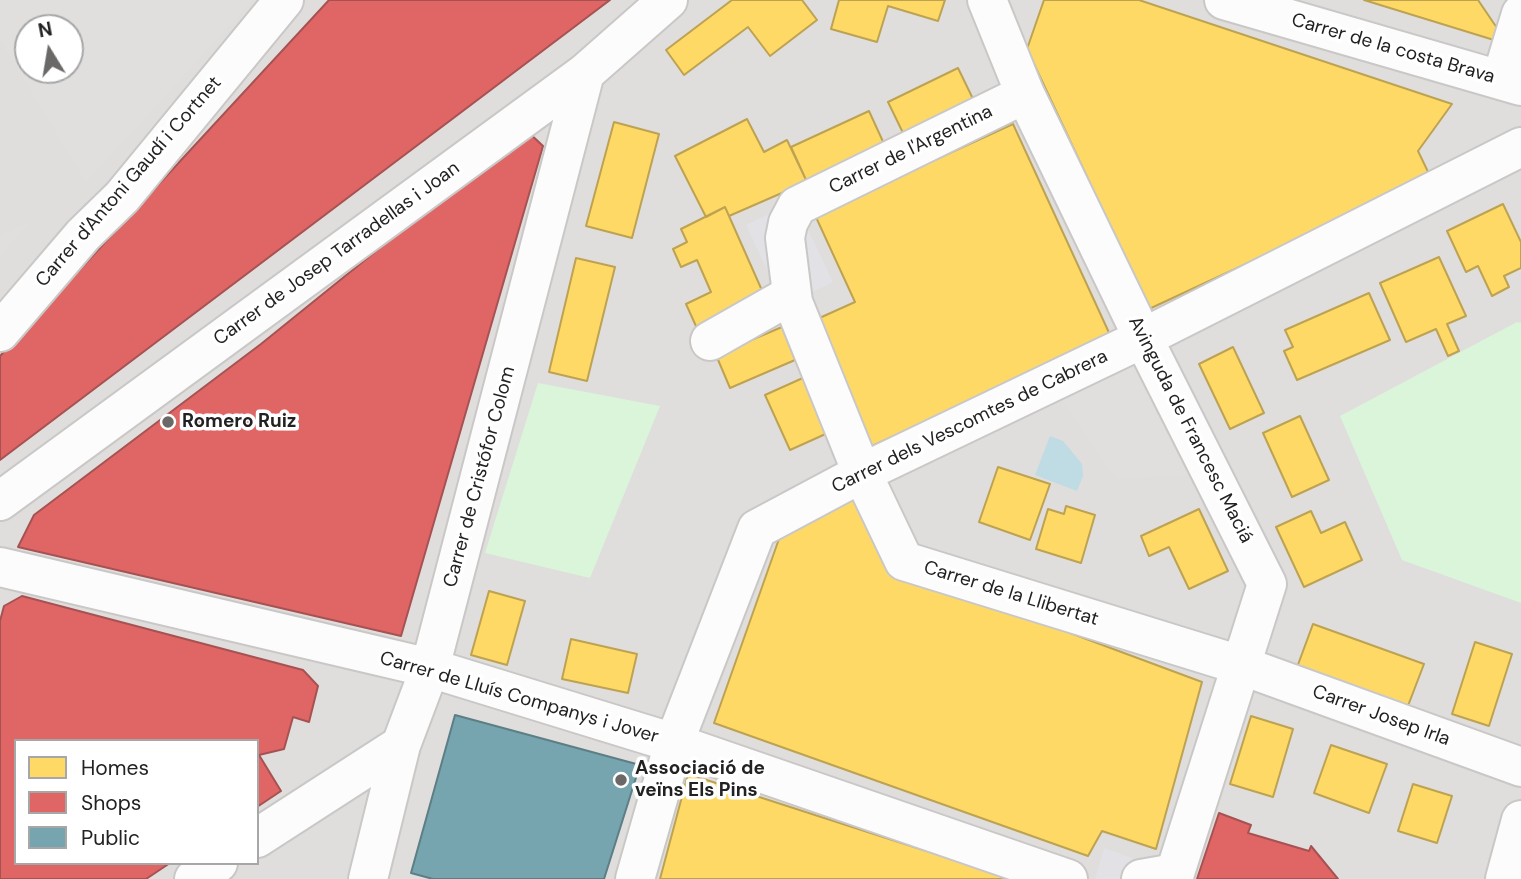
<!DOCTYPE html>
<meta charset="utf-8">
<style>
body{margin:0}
#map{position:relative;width:1521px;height:879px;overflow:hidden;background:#f0eeeb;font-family:"DM Sans",sans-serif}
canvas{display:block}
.legend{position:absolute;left:14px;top:739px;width:245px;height:126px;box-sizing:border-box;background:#fff;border:2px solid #a7a7a7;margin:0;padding:9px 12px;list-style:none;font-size:21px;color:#222}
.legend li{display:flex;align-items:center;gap:14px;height:35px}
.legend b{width:35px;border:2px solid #a7a7a7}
.north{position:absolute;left:14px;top:14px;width:70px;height:70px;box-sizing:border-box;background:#fff;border:2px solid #a7a7a7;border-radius:50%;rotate:349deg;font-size:19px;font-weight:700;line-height:28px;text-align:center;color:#222}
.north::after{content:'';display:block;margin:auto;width:24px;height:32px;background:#6a6968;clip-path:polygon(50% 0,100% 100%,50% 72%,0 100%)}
</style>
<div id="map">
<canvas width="1521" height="879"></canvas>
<ul class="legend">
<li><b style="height:19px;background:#ffd966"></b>Homes</li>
<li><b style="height:19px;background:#e06666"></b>Shops</li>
<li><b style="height:19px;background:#76a5af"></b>Public</li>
</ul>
<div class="north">N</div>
</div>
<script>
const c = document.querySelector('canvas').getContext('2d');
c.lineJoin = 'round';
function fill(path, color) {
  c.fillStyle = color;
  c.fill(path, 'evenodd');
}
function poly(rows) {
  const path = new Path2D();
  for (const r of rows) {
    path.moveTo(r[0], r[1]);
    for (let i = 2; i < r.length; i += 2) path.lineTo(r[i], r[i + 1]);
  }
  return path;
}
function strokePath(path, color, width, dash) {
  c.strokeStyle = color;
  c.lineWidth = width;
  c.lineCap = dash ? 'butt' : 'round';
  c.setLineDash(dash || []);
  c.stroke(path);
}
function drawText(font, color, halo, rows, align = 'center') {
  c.font = font + ' "DM Sans",sans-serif';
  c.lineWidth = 7;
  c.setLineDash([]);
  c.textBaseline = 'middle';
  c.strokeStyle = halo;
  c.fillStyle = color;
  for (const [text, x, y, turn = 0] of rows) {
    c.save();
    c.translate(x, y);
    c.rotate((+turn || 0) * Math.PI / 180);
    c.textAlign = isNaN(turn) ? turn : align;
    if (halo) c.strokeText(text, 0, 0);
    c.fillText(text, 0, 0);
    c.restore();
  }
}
fill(poly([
 [0,0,1521,0,1521,879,0,879],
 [28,28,70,28,70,70,28,70],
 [16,741,257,741,257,863,16,863]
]), '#dfdedc');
fill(poly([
 [1517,322,1521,323,1521,603,1402,560,1340,416],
 [538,383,660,406,590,578,485,553]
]), '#daf5da');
fill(poly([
 [0,0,253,0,86,183,0,40],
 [28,28,70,28,70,70,28,70],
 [33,219,0,256,0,235],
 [1127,346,1196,475,1116,479,1050,383]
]), '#e0dfde');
fill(poly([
 [795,202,833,282,784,306,746,225],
 [1104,848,1175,873,1173,879,1095,879]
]), '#e2e1e5');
fill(poly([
 [1050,436,1063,441,1082,464,1083,476,1077,491,1035,475]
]), '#bfdbe3');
const homes = poly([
 [732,0,802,0,817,20,770,56,748,27,684,75,666,50,732,0],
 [839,0,945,0,938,21,888,6,877,42,831,29,839,0],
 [1044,0,1139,0,1452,104,1418,151,1431,178,1149,309,1027,49,1044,0],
 [1364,0,1478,0,1497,28,1494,40,1364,0],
 [958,68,975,103,905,137,888,102,958,68],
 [869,111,885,146,807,182,791,147,869,111],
 [747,119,764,152,787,140,807,182,729,216,725,207,706,217,675,156,747,119],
 [614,122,659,134,632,238,586,226,614,122],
 [1013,124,1111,337,872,446,815,320,855,302,815,215,1013,124],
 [1503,204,1521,242,1521,268,1504,276,1509,287,1492,296,1478,266,1466,272,1447,231,1503,204],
 [725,207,768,304,700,335,686,304,711,292,697,260,681,267,673,249,687,242,681,229,725,207],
 [1439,257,1466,316,1447,324,1459,351,1448,356,1436,329,1406,342,1380,283,1439,257],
 [576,258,615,267,587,381,549,372,576,258],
 [1369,293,1390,340,1297,380,1284,351,1293,347,1285,330,1369,293],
 [782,327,795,360,730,388,716,355,782,327],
 [1233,347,1264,413,1230,429,1199,364,1233,347],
 [805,377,830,432,790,450,765,395,805,377],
 [1300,416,1329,480,1292,497,1263,433,1300,416],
 [998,467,1050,484,1030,540,979,522,998,467],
 [856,494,890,566,1202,682,1156,849,1102,831,1088,856,714,723,780,536,856,494],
 [1066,506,1095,515,1081,563,1036,549,1048,509,1064,514,1066,506],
 [1199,509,1228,571,1189,589,1169,547,1149,556,1141,536,1199,509],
 [1311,511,1321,533,1345,522,1362,560,1304,587,1276,527,1311,511],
 [489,591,525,601,507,665,471,655,489,591],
 [1313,624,1424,664,1406,711,1296,670,1313,624],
 [571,639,637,654,628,693,562,679,571,639],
 [1475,642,1512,654,1489,726,1452,714,1475,642],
 [1251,716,1293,729,1273,797,1230,784,1251,716],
 [1331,745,1387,764,1369,813,1314,793,1331,745],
 [688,774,1013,879,660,879,688,774],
 [1413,784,1452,796,1437,843,1398,831,1413,784]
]);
fill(homes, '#ffd966');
strokePath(homes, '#bda252', 2);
const shops = poly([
 [329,0,610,0,0,460,0,356,329,0],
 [526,130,543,146,401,636,18,547,34,515,261,344,526,130],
 [22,596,303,670,318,686,309,722,293,717,284,749,259,755,281,791,257,807,257,741,16,741,16,863,170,863,146,879,0,879,0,621,4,606,22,596],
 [1219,813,1251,825,1248,833,1309,851,1311,846,1338,879,1197,879,1219,813]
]);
fill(shops, '#e06666');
strokePath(shops, '#a75252', 2);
const public = poly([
 [455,715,640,765,604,879,433,879,411,873,455,715]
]);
fill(public, '#76a5af');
strokePath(public, '#5d7e85', 2);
const minor = poly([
 [987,0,1025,94,1143,338,1267,584,1175,873,1141,879],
 [1224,0,1521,86],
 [1501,80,1521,14],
 [1025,94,797,206,788,223,785,238,793,302,862,473,904,561,1240,665,1521,767],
 [0,332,83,235,122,197,284,0],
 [710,341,791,295],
 [0,501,585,73,668,0],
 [0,567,430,668,674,743,1068,879],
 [257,838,401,745],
 [194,879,218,863],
 [368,879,401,745,430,668,585,73],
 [635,879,674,743,757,529,862,473,1127,346,1521,147],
 [1505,879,1521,820]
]);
strokePath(minor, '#c9c8c7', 42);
strokePath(minor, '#fdfcfc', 38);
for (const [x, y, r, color] of [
 [168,422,7,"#6a6968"],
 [621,780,7,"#6a6968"]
]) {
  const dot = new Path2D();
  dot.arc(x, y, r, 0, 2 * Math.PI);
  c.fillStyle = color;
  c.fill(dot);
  strokePath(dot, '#fff', 2.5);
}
drawText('19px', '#222', '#fff', [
 ["Carrer de la costa Brava",1393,49,16],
 ["Carrer de l'Argentina",911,150,-26],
 ["Carrer d'Antoni Gaudí i Cortnet",129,182,-49],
 ["Carrer de Josep Tarradellas i Joan",337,254,-36],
 ["Carrer dels Vescomtes de Cabrera",970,422,-26],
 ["Avinguda de Francesc Maciá",1190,430,63],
 ["Carrer de Cristófor Colom",480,477,-75],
 ["Carrer de la Llibertat",1011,594,17],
 ["Carrer de Lluís Companys i Jover",519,698,16],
 ["Carrer Josep Irla",1381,716,20]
]);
drawText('bold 19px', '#222', '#fff', [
 ["Romero Ruiz",182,422],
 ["Associació de",635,769],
 ["veïns Els Pins",635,791]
], 'left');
</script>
